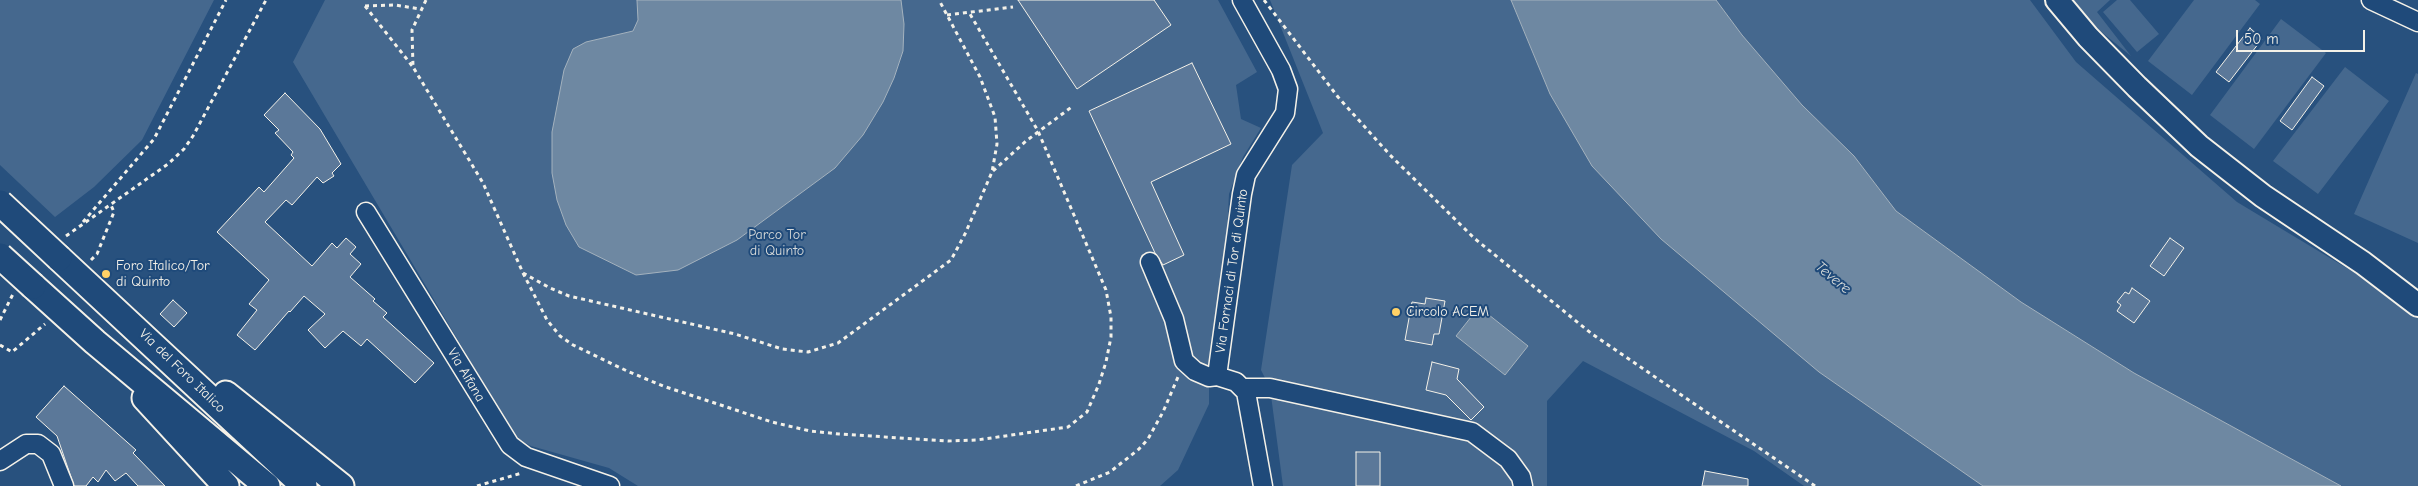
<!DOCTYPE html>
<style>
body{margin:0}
#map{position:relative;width:2418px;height:486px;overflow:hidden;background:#28517e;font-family:"Comic Neue",sans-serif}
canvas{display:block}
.scale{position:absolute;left:2236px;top:30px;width:129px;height:22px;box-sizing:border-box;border:2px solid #f4f1e8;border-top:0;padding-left:6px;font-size:15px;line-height:18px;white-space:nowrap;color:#f4f1e8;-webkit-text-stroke:4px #1f4a7a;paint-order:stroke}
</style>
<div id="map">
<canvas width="2418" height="486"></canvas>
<div class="scale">50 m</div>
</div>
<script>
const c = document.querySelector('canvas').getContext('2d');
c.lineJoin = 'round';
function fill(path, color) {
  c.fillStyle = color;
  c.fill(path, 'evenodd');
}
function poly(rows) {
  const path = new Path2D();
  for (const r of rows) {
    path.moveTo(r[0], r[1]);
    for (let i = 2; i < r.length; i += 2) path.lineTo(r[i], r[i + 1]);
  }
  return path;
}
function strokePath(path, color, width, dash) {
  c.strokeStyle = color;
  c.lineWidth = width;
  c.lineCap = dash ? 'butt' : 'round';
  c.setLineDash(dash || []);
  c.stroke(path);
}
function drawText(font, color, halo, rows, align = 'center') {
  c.font = font + ' "Comic Neue",sans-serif';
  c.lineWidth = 4;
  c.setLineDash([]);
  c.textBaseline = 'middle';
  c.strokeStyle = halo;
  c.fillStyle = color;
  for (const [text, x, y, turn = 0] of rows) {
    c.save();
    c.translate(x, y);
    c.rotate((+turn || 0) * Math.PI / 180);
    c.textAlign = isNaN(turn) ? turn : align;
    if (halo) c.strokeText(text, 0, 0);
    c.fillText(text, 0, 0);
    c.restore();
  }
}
fill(poly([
 [0,0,214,0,142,140,94,187,55,217,0,165],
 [325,0,1218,0,1257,72,1236,85,1241,119,1261,128,1243,157,1229,194,1226,253,1220,284,1209,377,1209,404,1178,470,1160,486,638,486,609,468,531,446,516,438,293,62],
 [1270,0,1511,0,1550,94,1583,150,1986,486,1804,486,1754,451,1583,361,1547,401,1547,486,1283,486,1270,388,1261,370,1292,165,1323,133],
 [1716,0,2030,0,2076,62,2237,202,2418,311,2418,486,2341,486,2134,373,2021,302,1896,211,1854,156,1802,105,1742,35],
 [2070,0,2110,0,2097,12,2131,56,2083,17],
 [2117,0,2130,0,2159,34,2137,52,2103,12],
 [2194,0,2255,0,2260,4,2192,95,2148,61],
 [2281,19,2326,53,2254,149,2210,115],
 [2345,67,2389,101,2318,194,2273,161],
 [2416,73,2418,74,2418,243,2354,214]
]), '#45688e');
const water = poly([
 [637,0,901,0,904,24,903,51,894,78,883,102,863,135,835,168,737,240,678,270,636,275,579,247,566,225,557,200,552,173,552,132,564,70,573,49,586,42,633,31,638,20,637,0],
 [1511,0,1716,0,1742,35,1802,105,1854,156,1896,211,2021,302,2134,373,2341,486,1983,486,1819,372,1661,239,1592,166,1550,94,1511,0],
 [1479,307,1528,346,1505,375,1456,336,1479,307]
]);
fill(water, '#6e88a2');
strokePath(water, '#a4b2be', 1);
const building = poly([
 [1018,0,1154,0,1171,25,1077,89,1018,0],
 [2250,28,2262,39,2229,82,2216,72,2250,28],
 [1192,63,1231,144,1151,182,1184,255,1163,265,1155,253,1089,111,1192,63],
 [2312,77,2324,86,2292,130,2280,121,2312,77],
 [285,93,320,129,341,164,332,173,334,176,323,183,317,177,292,205,286,200,265,222,312,266,332,243,337,248,346,238,356,247,350,254,361,264,350,277,375,299,373,301,387,313,383,317,434,363,415,383,367,339,361,346,343,331,325,348,308,330,325,314,304,296,290,312,289,311,255,350,237,335,257,310,249,304,269,280,217,232,259,187,264,192,294,158,291,155,293,152,275,133,279,130,264,115,285,93],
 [2170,238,2184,248,2164,276,2150,266,2170,238],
 [2132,288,2150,301,2134,323,2117,311,2121,305,2117,302,2125,292,2129,294,2132,288],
 [1426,298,1445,301,1439,334,1434,334,1432,345,1405,340,1412,302,1425,304,1426,298],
 [173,300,187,313,174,327,160,314,173,300],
 [1432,362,1459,369,1457,379,1484,407,1471,420,1446,395,1426,390,1432,362],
 [64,386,136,450,133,453,165,486,138,486,126,473,115,481,106,470,98,482,93,477,86,486,74,486,57,436,36,417,64,386],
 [1356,452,1380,452,1380,486,1356,486,1356,452],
 [1705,471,1748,479,1748,486,1702,486,1705,471]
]);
fill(building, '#5b7899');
strokePath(building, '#f4f1e8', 1);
const minor = poly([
 [1242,0,1281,70,1288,89,1285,113,1246,175,1242,194,1217,376,1236,382,1246,392,1263,486],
 [2371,0,2418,22],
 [366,212,510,445,526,457,610,486],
 [1150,262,1174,319,1184,361,1195,371,1209,377,1217,376],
 [1244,388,1270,388,1472,432,1508,459,1521,477,1523,486],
 [0,461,26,444,38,444,51,454,64,486]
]);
const major = poly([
 [2057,0,2088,37,2137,87,2199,146,2263,196,2363,263,2418,305]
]);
const highway = poly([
 [59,258,304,486],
 [33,286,95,342,267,486],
 [226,394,341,486],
 [145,398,226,486]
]);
strokePath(minor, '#f4f1e8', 21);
strokePath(major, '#f4f1e8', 26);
strokePath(highway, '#f4f1e8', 29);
strokePath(poly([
 [426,0,412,30,413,67,483,183,523,273,550,288,569,296,735,334,782,349,808,352,838,343,951,260,965,234,992,172,997,144,995,117,980,77,939,0],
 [1264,0,1338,97,1390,155,1474,238,1592,334,1815,486],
 [365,6,413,67],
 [365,6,395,5,420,9],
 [947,15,1013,7],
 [993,171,1026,141,1073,106],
 [83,222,154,139,226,0],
 [66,236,168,164,184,149,193,136,266,0],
 [91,260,97,254,114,212,111,205],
 [523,273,547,320,560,336,573,345,627,371,663,386,772,422,810,431,839,434,948,441,977,440,1068,427,1087,412,1099,384,1106,362,1111,337,1111,317,1106,290,1038,131,970,14],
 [0,320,13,294],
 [0,345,12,352,45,324],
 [477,486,522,473],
 [1076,486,1110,472,1139,449,1148,439,1163,412,1178,377]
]), '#f4f1e8', 3, [4, 4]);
strokePath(minor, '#1f4a7a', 18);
strokePath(major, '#1f4a7a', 22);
strokePath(highway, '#1f4a7a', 25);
const highwayBridge = poly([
 [0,203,59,258],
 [0,256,33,286]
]);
strokePath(highwayBridge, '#f4f1e8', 29, []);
strokePath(highwayBridge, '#1f4a7a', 25);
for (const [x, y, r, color] of [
 [106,274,5,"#ffd166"],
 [1396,312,5,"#ffd166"]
]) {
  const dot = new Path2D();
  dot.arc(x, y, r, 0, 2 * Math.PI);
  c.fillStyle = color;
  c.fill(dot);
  strokePath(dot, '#1f4a7a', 2);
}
drawText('14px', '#dadcda', '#1f4a7a', [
 ["Parco Tor",777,235],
 ["di Quinto",777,251]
]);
drawText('14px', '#f4f1e8', '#1f4a7a', [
 ["Foro Italico/Tor",116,266],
 ["di Quinto",116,282],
 ["Circolo ACEM",1406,312]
], 'left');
drawText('14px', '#f4f1e8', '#1f4a7a', [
 ["Via Fornaci di Tor di Quinto",1232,271,-82],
 ["Via del Foro Italico",182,371,44],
 ["Via Alfana",466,375,59]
]);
drawText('italic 15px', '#d9dcda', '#1f4a7a', [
 ["Tevere",1833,278,40]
]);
</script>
